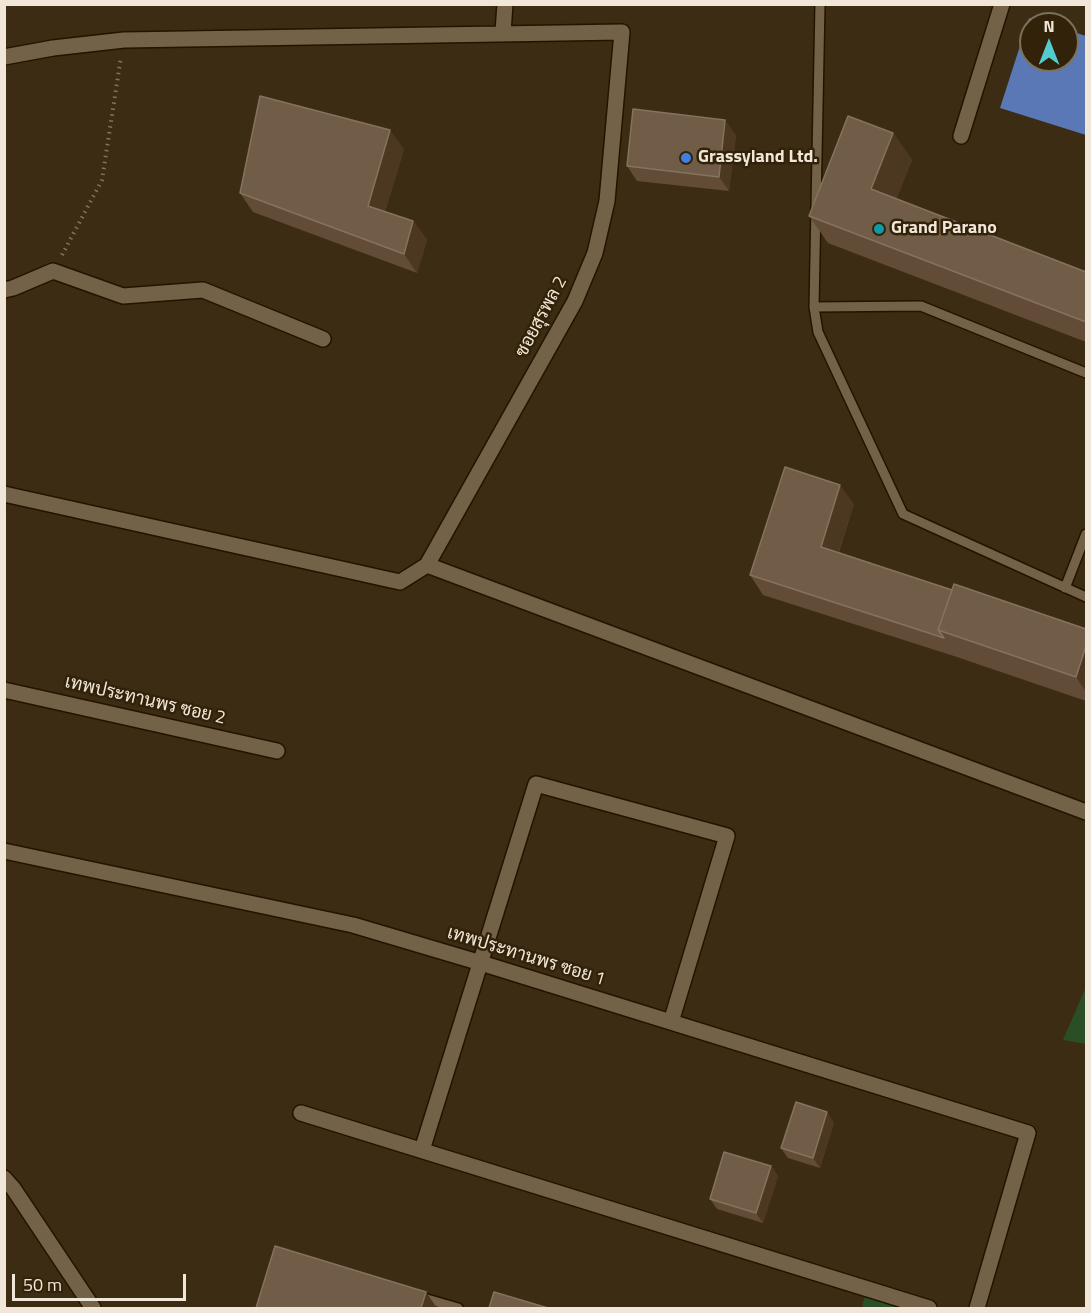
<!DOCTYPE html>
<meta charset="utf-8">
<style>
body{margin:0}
#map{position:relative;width:1091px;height:1313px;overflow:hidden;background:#3c2c13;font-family:"Titillium Web",sans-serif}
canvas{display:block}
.frame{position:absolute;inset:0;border:6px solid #f1e7d8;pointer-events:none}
.north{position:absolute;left:1019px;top:12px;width:60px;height:60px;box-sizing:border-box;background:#322209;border:2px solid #7e715c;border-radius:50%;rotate:0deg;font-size:16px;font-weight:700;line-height:24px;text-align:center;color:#f1e7d8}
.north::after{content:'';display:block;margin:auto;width:21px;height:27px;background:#52cdcf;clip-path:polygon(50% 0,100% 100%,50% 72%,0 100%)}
.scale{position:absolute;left:12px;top:1274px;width:174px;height:27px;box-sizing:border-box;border:3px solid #f1e7d8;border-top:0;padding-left:8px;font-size:18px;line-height:21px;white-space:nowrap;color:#f1e7d8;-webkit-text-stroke:4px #322209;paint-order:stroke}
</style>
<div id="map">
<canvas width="1091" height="1313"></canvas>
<div class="frame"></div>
<div class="north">N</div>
<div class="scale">50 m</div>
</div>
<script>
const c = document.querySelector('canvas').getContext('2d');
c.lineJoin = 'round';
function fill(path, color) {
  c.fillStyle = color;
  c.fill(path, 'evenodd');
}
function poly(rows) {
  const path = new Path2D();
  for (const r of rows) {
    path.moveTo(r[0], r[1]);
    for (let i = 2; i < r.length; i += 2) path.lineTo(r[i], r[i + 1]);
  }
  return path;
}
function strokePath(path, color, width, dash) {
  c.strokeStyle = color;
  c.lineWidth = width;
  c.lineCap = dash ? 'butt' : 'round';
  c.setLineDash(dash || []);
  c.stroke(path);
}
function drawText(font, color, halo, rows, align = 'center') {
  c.font = font + ' "Titillium Web",Sarabun,sans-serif';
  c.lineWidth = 5;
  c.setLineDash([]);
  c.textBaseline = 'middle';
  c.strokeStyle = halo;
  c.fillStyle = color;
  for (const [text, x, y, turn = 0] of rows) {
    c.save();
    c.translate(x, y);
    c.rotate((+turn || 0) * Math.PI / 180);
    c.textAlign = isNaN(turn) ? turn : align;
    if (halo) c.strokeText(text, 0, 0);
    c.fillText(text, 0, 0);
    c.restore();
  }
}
fill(poly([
 [1086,987,1086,1044,1063,1040],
 [865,1294,913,1308,862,1308]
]), '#2a4e26');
fill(poly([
 [1029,18,1047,24,1031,24,1031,60,1067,60,1067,30,1086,36,1086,135,1000,108]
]), '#5a78b6');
const service = poly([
 [820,4,814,307,818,332,903,514,1086,597],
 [814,307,921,306,1086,373],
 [1065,588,1086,534],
 [420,1297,458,1308]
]);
const minor = poly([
 [503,32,505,4],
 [4,57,53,48,124,40,622,32,607,201,595,253,575,301,427,565,400,582,4,494],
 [961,136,1002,4],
 [4,290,13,288,53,271,123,296,203,290,323,339],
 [427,565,1086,812],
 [4,690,277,751],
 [4,851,353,925,481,963,1028,1133,977,1308],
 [301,1113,929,1308],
 [422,1150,536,784,727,836,671,1022],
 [4,1178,13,1188,93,1308]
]);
strokePath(service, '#231400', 12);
strokePath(minor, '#231400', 18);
strokePath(poly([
 [62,255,102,180,121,57]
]), '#80725d', 4, [1.5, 4.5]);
strokePath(service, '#736247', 9);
strokePath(minor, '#736247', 15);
fill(poly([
 [893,133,912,160,896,199,1086,272,1086,342,828,243,809,216],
 [736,135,729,191,637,181,627,166],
 [404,149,385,212,413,221,427,240,417,273,253,212,240,193],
 [854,504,839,552,952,590,1086,629,1086,701,957,657,763,595,750,575],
 [834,1122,820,1168,788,1158,781,1148],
 [771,1166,778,1176,763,1223,717,1209,710,1199]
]), '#624c37');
fill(poly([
 [725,120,736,135,729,191,719,177],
 [390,130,404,149,381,225,368,206],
 [893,133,912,160,890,216,871,189],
 [413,221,427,240,417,273,404,254],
 [840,485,854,504,834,566,821,547],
 [1086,646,1086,692,1076,677],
 [827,1112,834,1122,820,1168,813,1158],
 [771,1166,778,1176,763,1223,756,1213],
 [426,1292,437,1308,421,1308]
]), '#4c3821');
const building = poly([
 [260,96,390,130,368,206,413,221,404,254,240,193,260,96],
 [633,109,725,120,719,177,627,166,633,109],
 [848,116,893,133,871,189,1086,272,1086,322,809,216,848,116],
 [785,467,840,485,821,547,952,590,938,630,944,638,750,575,785,467],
 [954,584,1086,629,1086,646,1076,677,938,630,954,584],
 [796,1102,827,1112,813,1158,781,1148,796,1102],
 [724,1152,771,1166,756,1213,710,1199,724,1152],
 [275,1246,426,1292,421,1308,256,1308,275,1246],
 [494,1292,548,1308,489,1308,494,1292]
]);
fill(building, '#715c48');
strokePath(building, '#85725f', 1.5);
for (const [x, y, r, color] of [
 [686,158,6,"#3f7fe0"],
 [879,229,6,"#0f9aa8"]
]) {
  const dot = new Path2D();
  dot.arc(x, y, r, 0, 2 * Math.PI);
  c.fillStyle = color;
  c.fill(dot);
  strokePath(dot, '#322209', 2);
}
drawText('bold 18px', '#f1e7d8', '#322209', [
 ["Grassyland Ltd.",698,158],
 ["Grand Parano",891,229]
], 'left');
drawText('18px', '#f1e7d8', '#322209', [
 ["ซอยสุรพล 2",542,317,-62],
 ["เทพประทานพร ซอย 2",145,701,13],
 ["เทพประทานพร ซอย 1",526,957,17]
]);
</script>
